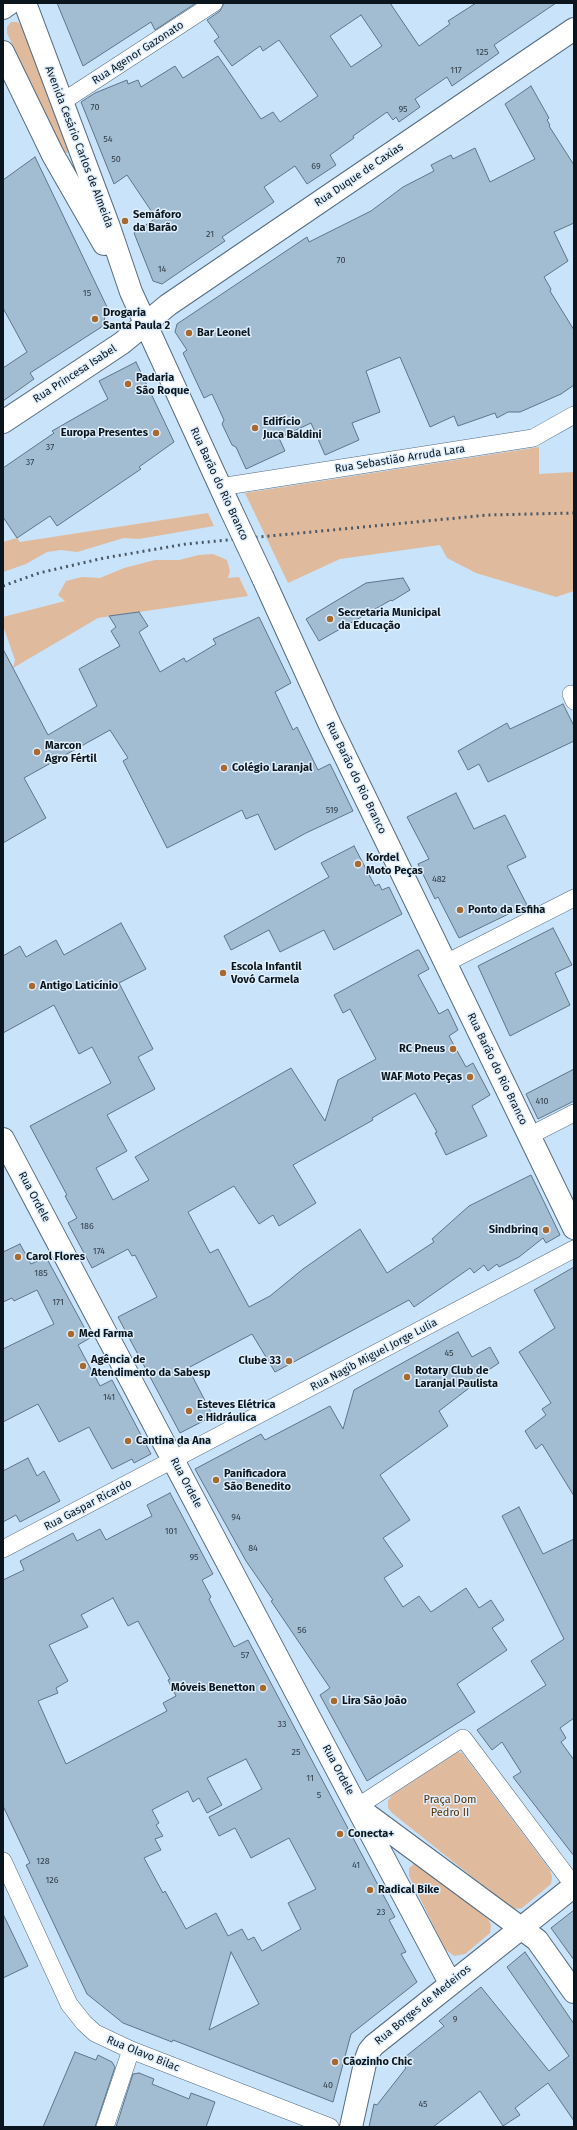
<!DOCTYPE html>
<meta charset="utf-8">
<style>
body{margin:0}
#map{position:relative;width:577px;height:2130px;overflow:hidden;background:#c9e3fa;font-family:"Fira Sans",sans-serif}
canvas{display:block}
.frame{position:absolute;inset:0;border:4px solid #0b151d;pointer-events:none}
</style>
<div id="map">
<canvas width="577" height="2130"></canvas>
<div class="frame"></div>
</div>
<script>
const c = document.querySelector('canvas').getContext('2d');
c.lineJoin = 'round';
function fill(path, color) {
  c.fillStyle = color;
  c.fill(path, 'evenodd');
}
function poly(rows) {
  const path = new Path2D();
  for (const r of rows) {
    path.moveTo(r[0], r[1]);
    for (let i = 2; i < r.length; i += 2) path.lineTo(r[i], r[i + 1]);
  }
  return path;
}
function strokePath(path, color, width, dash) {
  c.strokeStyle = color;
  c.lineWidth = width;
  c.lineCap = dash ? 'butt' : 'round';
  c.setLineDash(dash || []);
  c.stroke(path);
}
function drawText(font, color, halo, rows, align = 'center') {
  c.font = font + ' "Fira Sans",sans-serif';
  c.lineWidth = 3;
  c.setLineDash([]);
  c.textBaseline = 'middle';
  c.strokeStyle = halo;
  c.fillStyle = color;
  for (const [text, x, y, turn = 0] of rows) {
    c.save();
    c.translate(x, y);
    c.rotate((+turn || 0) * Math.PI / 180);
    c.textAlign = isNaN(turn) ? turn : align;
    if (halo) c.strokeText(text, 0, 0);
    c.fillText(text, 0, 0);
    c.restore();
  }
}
fill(poly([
 [11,22,17,22,23,26,70,151,67,153,62,152,7,33,7,27],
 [539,447,539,474,574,472,574,591,556,597,476,573,447,558,440,545,340,559,288,583,245,493],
 [208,513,214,526,139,539,124,538,77,552,61,550,47,552,26,564,3,572,3,542,17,538,20,542],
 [213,554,227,560,230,571,228,578,239,577,248,596,98,618,13,668,15,660,3,626,3,617,65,601,58,595,66,581,82,577,100,578,124,568,155,560,179,560,199,555],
 [458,1752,462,1753,550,1870,552,1877,551,1884,522,1908,517,1909,510,1907,392,1813,388,1808,388,1801,392,1795],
 [414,1864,421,1866,489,1920,491,1925,490,1933,465,1954,454,1956,445,1949,409,1876,409,1868]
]), '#e0ba9c');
const building = poly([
 [57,3,196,3,155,30,151,22,83,66,57,3],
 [224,3,390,3,419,46,450,24,448,21,476,3,556,3,494,45,499,53,452,86,447,77,415,99,420,107,399,122,396,117,393,120,387,112,353,136,354,138,330,155,336,165,307,184,295,166,264,187,274,202,222,237,225,241,162,284,153,281,134,233,156,218,127,175,114,184,81,102,95,93,127,80,128,84,138,80,141,87,175,66,183,78,218,56,261,119,273,112,280,122,318,96,279,40,263,51,260,46,232,66,214,41,219,37,207,20,220,11,224,3],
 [361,15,382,46,351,67,330,36,361,15],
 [531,86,549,118,547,120,550,125,549,126,574,165,574,223,554,232,568,261,544,277,551,289,550,291,574,330,574,385,561,394,520,412,508,412,497,418,495,413,458,426,454,416,430,427,400,357,366,371,380,412,352,423,359,440,325,455,311,423,279,438,285,451,246,469,236,447,232,445,222,424,224,420,212,394,204,398,183,353,187,350,175,332,177,324,307,237,309,242,371,211,403,187,434,171,431,165,451,155,453,159,475,148,490,182,535,159,505,104,531,86],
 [35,157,107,307,103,326,30,373,34,379,3,401,3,368,27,352,3,308,3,180,35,157],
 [136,362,174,442,139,467,141,469,57,526,50,516,17,538,3,517,3,468,54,433,52,431,108,399,99,381,136,362],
 [403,578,410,590,392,601,391,600,319,641,306,619,366,583,403,578],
 [139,612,148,626,139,632,160,672,184,658,186,662,216,644,213,639,259,617,291,683,275,692,293,730,297,727,318,770,330,764,353,811,306,833,275,850,258,814,246,819,242,810,167,848,123,761,128,758,110,730,24,778,46,818,3,843,3,649,48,735,97,706,79,669,120,646,111,631,116,627,109,616,139,612],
 [563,704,574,726,574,741,488,782,479,764,468,770,458,751,507,723,510,729,563,704],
 [456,793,474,829,505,815,526,857,507,866,527,905,459,938,438,897,435,899,418,864,429,859,407,817,456,793],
 [354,846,375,886,379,884,382,890,389,887,402,914,334,950,324,930,280,952,269,930,231,950,224,936,329,877,321,863,354,846],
 [121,923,146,969,119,983,153,1049,138,1057,155,1089,107,1115,127,1151,96,1168,113,1200,149,1180,135,1157,291,1068,325,1121,338,1080,376,1059,350,1009,343,1013,334,995,417,950,419,950,429,969,418,975,439,1014,448,1009,458,1030,449,1036,466,1067,473,1063,490,1095,472,1106,487,1136,446,1155,435,1133,437,1132,415,1093,372,1118,373,1120,293,1165,316,1203,279,1226,273,1215,259,1224,234,1186,188,1212,210,1253,218,1249,249,1307,270,1296,303,1269,360,1229,387,1273,434,1242,432,1239,469,1206,531,1175,560,1235,546,1243,543,1238,519,1257,499,1267,497,1264,488,1271,484,1265,474,1273,470,1268,414,1307,409,1300,275,1372,252,1334,188,1368,213,1416,180,1433,118,1317,157,1297,135,1255,132,1256,128,1249,92,1268,68,1223,77,1218,65,1196,67,1195,30,1126,111,1083,92,1047,79,1054,54,1005,3,1033,3,956,20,946,26,957,56,940,64,955,121,923],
 [553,928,572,965,555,973,570,1005,510,1036,478,966,553,928],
 [574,1069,574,1101,538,1119,526,1094,574,1069],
 [20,1244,31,1264,46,1257,90,1338,78,1345,100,1386,112,1380,151,1454,134,1463,132,1459,112,1469,89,1427,59,1442,38,1404,3,1422,3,1349,54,1324,37,1290,14,1301,12,1298,3,1302,3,1252,20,1244],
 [574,1267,574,1496,542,1444,536,1449,525,1431,546,1415,542,1409,551,1403,519,1352,555,1328,534,1290,574,1267],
 [458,1332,472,1357,490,1347,499,1363,475,1379,477,1382,439,1411,448,1426,380,1475,410,1520,383,1538,403,1566,384,1578,403,1607,419,1596,431,1612,466,1588,479,1608,491,1600,504,1620,492,1628,507,1650,457,1684,475,1712,367,1781,320,1695,330,1688,271,1601,273,1600,246,1561,195,1469,261,1434,265,1440,330,1406,343,1429,354,1390,458,1332],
 [28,1458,37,1476,44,1471,60,1501,20,1522,16,1515,3,1522,3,1471,28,1458],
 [170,1493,213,1574,202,1580,211,1597,209,1599,234,1647,248,1640,395,1917,389,1920,406,1952,401,1954,417,1982,351,2034,333,2102,173,2040,172,2042,123,2023,87,1994,26,1865,30,1863,3,1806,3,1580,24,1570,20,1561,73,1533,77,1541,100,1529,106,1540,152,1516,147,1505,170,1493],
 [113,1598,128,1626,138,1621,170,1679,168,1680,176,1696,163,1703,167,1711,66,1764,38,1701,58,1693,56,1688,68,1681,49,1645,88,1627,81,1615,113,1598],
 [246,1759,262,1789,209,1817,219,1836,235,1828,251,1858,289,1838,316,1889,288,1903,301,1929,262,1951,254,1937,248,1940,242,1929,228,1936,216,1913,186,1929,165,1891,163,1893,144,1858,161,1850,155,1839,163,1836,156,1825,159,1823,152,1810,188,1791,193,1802,199,1798,207,1813,222,1805,207,1778,246,1759],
 [231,1952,259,2004,209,2030,231,1952],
 [519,1507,543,1554,574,1539,574,1718,560,1728,566,1738,561,1742,574,1760,574,1856,513,1777,521,1772,502,1742,492,1750,477,1730,546,1685,531,1661,564,1639,502,1516,519,1507],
 [574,1910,574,1960,551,1928,574,1910],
 [3,1914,28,1966,3,1978,3,1914],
 [525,1952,574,2024,574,2121,548,2083,515,2108,520,2115,503,2126,480,2091,433,2127,369,2127,374,2104,377,2105,406,2068,400,2061,444,2026,439,2021,481,1987,549,2071,569,2056,507,1967,525,1952],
 [75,2052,96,2060,98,2055,112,2062,115,2067,95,2127,43,2127,75,2052],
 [139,2073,154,2079,152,2084,189,2099,191,2093,215,2102,206,2127,116,2127,133,2074,139,2073]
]);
fill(building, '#a2bcd2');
strokePath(building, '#5d758a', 1);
const street = poly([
 [62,102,214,3],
 [220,487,533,438,574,415],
 [571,694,574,701],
 [446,963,574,898],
 [529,1136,574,1113],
 [3,1549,574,1249],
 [357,1807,463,1738,574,1886],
 [3,1861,69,2004,84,2023,95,2033,131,2050,330,2127],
 [105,2127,131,2050]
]);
const secondary = poly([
 [25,3,109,227,131,292,230,508],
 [3,8,10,3],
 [3,52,53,155,104,244],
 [3,422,122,343,168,305,574,29],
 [263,578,330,725,574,1228],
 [3,1139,450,1983],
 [361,1810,537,1940,574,1992],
 [351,2127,366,2059,369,2051,374,2045,574,1886]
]);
strokePath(street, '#556c81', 18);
strokePath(secondary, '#556c81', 24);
strokePath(street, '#fff', 17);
strokePath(secondary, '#fff', 22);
strokePath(poly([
 [3,586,39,573,104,558,186,544,488,515,574,513]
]), '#4a5966', 3, [2, 4]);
const secondaryBridge = poly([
 [230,508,263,578]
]);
strokePath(secondaryBridge, '#556c81', 24, []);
strokePath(secondaryBridge, '#fff', 22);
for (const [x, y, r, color] of [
 [125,221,4,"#a7692f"],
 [95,319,4,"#a7692f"],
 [189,333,4,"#a7692f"],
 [128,384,4,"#a7692f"],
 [255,428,4,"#a7692f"],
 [156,433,4,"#a7692f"],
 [330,619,4,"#a7692f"],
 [37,752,4,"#a7692f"],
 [224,768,4,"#a7692f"],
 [358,864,4,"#a7692f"],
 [460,910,4,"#a7692f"],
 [223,973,4,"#a7692f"],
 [32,986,4,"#a7692f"],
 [453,1049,4,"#a7692f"],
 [470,1077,4,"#a7692f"],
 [546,1230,4,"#a7692f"],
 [18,1257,4,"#a7692f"],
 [71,1334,4,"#a7692f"],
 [289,1361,4,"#a7692f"],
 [83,1366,4,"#a7692f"],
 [407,1377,4,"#a7692f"],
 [189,1411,4,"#a7692f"],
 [128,1441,4,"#a7692f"],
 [216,1480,4,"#a7692f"],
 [263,1688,4,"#a7692f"],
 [334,1701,4,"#a7692f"],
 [340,1834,4,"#a7692f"],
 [370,1890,4,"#a7692f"],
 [335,2062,4,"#a7692f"]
]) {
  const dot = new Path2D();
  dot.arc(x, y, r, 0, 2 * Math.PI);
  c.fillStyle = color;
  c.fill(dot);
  strokePath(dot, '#dfeffd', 1.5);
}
drawText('9px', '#313f4a', null, [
 ["125",482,52],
 ["117",456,70],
 ["70",95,107],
 ["95",403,109],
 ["54",108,139],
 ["50",116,159],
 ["69",316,166],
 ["21",210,234],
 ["70",341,260],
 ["14",162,269],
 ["15",87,293],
 ["37",50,447],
 ["37",30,462],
 ["519",332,810],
 ["482",439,879],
 ["410",542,1101],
 ["186",87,1226],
 ["174",99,1251],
 ["185",41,1273],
 ["171",58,1302],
 ["45",449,1353],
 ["141",109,1397],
 ["94",236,1517],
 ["101",171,1531],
 ["84",253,1548],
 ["95",194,1557],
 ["56",302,1630],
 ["57",245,1655],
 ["33",282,1724],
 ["25",296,1752],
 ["11",310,1778],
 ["5",319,1795],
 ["128",43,1861],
 ["41",356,1865],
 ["126",52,1880],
 ["23",381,1912],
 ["9",455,2019],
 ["40",328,2085],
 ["45",423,2104]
]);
drawText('11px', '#0b151d', '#dfeffd', [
 ["Rua Agenor Gazonato",138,53,-33],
 ["Avenida Cesário Carlos de Almeida",79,147,69],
 ["Rua Duque de Caxias",359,175,-34],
 ["Rua Princesa Isabel",75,374,-33],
 ["Rua Sebastião Arruda Lara",400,459,-9],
 ["Rua Barão do Rio Branco",219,484,65],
 ["Rua Barão do Rio Branco",356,778,64],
 ["Rua Barão do Rio Branco",497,1069,64],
 ["Rua Ordele",34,1197,62],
 ["Rua Nagib Miguel Jorge Lulia",374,1355,-28],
 ["Rua Ordele",186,1483,62],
 ["Rua Gaspar Ricardo",88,1505,-28],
 ["Rua Ordele",338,1770,62],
 ["Rua Borges de Medeiros",423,2005,-39],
 ["Rua Olavo Bilac",143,2054,22]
]);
drawText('bold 11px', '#0b151d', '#dfeffd', [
 ["Semáforo",133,215],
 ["da Barão",133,228],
 ["Drogaria",103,313],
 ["Santa Paula 2",103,326],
 ["Bar Leonel",197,333],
 ["Padaria",136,378],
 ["São Roque",136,391],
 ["Edifício",263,422],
 ["Juca Baldini",263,435],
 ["Europa Presentes",148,433,"right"],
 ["Secretaria Municipal",338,613],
 ["da Educação",338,626],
 ["Marcon",45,746],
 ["Agro Fértil",45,759],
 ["Colégio Laranjal",232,768],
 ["Kordel",366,858],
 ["Moto Peças",366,871],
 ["Ponto da Esfiha",468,910],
 ["Escola Infantil",231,967],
 ["Vovó Carmela",231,980],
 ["Antigo Laticínio",40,986],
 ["RC Pneus",445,1049,"right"],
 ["WAF Moto Peças",462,1077,"right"],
 ["Sindbrinq",538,1230,"right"],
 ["Carol Flores",26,1257],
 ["Med Farma",79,1334],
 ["Agência de",91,1360],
 ["Atendimento da Sabesp",91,1373],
 ["Clube 33",281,1361,"right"],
 ["Rotary Club de",415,1371],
 ["Laranjal Paulista",415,1384],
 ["Esteves Elétrica",197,1405],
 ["e Hidráulica",197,1418],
 ["Cantina da Ana",136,1441],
 ["Panificadora",224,1474],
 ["São Benedito",224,1487],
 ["Móveis Benetton",255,1688,"right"],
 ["Lira São João",342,1701],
 ["Conecta+",348,1834],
 ["Radical Bike",378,1890],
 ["Cãozinho Chic",343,2062]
], 'left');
drawText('11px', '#572f05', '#dfeffd', [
 ["Praça Dom",450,1800],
 ["Pedro II",450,1813]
]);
</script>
